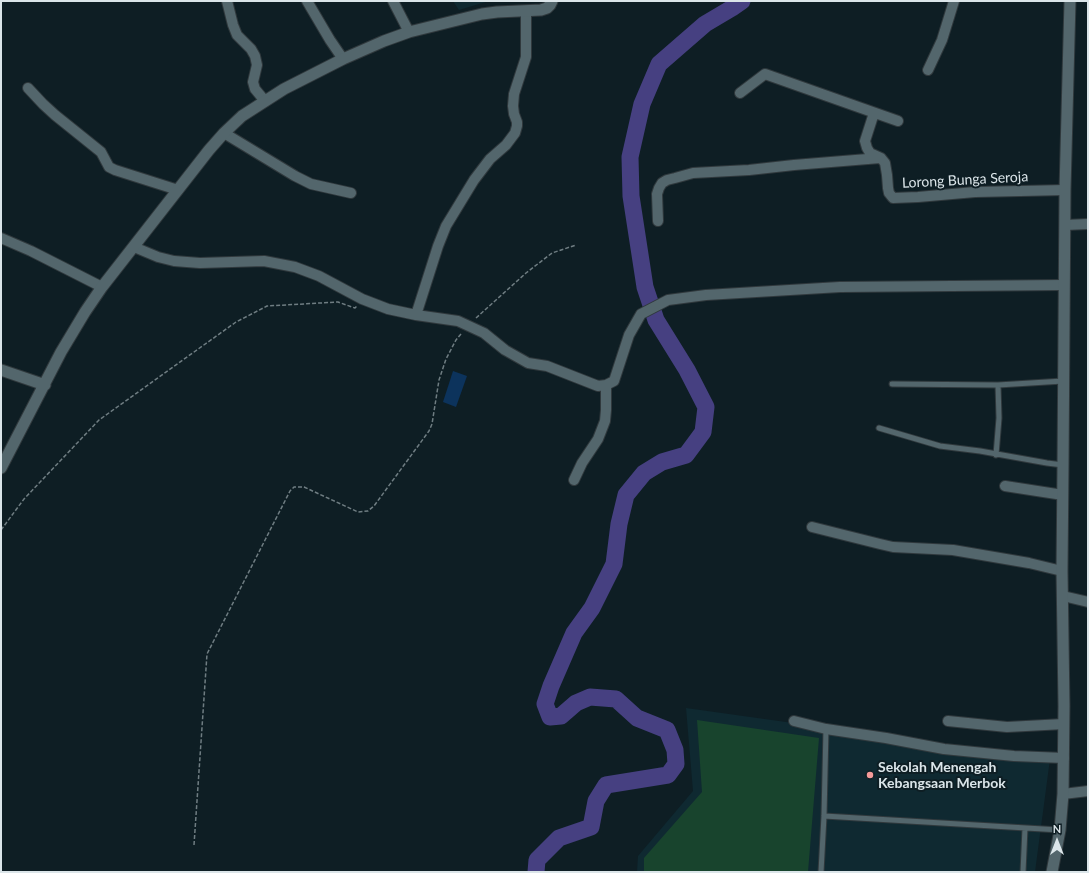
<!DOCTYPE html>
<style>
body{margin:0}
#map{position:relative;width:1089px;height:873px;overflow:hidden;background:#0e1e24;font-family:Lato,sans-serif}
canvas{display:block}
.frame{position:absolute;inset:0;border:2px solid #dbe5e9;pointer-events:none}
.north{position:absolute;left:1037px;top:821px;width:40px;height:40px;-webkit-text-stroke:3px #0e1e24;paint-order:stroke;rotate:0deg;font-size:11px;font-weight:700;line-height:16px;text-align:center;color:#dbe5e9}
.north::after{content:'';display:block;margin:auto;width:14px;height:18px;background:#dbe5e9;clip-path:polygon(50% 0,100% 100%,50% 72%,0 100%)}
</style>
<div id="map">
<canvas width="1089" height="873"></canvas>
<div class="frame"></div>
<div class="north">N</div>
</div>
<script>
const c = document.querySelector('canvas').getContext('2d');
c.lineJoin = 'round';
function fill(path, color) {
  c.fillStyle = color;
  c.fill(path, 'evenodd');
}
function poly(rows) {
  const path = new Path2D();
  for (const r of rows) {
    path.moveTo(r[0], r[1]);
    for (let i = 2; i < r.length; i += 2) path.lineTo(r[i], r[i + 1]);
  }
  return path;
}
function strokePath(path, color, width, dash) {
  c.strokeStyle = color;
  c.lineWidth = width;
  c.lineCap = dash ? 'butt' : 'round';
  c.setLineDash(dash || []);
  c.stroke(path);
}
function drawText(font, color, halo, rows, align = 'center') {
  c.font = font + ' Lato,sans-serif';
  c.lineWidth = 4;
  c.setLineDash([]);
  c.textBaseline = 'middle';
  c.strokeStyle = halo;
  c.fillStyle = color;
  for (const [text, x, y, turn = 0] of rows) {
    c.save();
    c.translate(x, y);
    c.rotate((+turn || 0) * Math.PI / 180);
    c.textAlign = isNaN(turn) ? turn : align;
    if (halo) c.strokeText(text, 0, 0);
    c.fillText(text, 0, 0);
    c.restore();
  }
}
fill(poly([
 [453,1,489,1,459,10],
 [686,708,1050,759,1035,872,637,872,638,856,693,791]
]), '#0f2931');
fill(poly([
 [697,720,819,738,808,872,644,872,644,858,702,792]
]), '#18442d');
strokePath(poly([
 [536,872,537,860,559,838,591,827,596,801,606,785,668,775,676,764,675,750,667,730,637,718,616,699,590,697,576,703,561,716,550,717,545,704,551,686,574,633,592,608,614,564,619,524,626,495,644,473,662,462,686,455,703,432,706,407,687,370,656,320,645,287,631,196,630,157,642,104,659,64,705,24,732,8,742,1]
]), '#464081', 17);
fill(poly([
 [453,371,467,376,456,407,443,402]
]), '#0c335c');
const service = poly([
 [892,384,998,385],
 [879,428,940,446,980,451,1047,463,1063,465],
 [996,455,999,418,998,385,1063,381],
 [824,816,1060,830],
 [821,872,824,816,826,729],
 [1023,872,1025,828]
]);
const minor = poly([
 [227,1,233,25,237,35,251,49,255,56,257,65,253,82,255,89,265,101],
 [307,1,330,40,343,59],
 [393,1,409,32],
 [928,70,942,40,954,1],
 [28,88,43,104,55,115,101,152,109,167,115,170,178,190],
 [740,93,765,74,898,121],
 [874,113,865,141,867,148,870,153,881,158,885,163,887,175,888,188,889,193,893,198,918,197,975,192,1065,190],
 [224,133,295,176,311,184,351,193],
 [658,221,657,194,659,188,662,183,667,180,675,178,693,173,749,170,794,165,880,158],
 [1065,225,1088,224],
 [1,238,31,251,102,287],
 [134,247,158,257,174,261,200,263,264,261,295,267,319,276,362,299,388,309,416,315,458,321,484,333,505,350,528,363,547,366,598,386,606,385,614,381,629,335,641,314,668,300,706,295,840,287,1064,285],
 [416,315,438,246,446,226,474,180,490,159,506,145,515,133,517,126,517,122,514,114,513,106,514,94,526,57,526,11],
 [574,480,582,463,598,439,605,421,606,410,606,385],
 [1005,486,1063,495],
 [812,527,880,544,893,547,953,550,1029,563,1062,571],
 [1063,596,1088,602],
 [794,721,826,729,886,738,944,749,1014,756,1064,758],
 [948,721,1007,727,1064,724],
 [1063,794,1088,791]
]);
const tertiary = poly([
 [1,370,45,385],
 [1,468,61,352,85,312,102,287,209,150,224,133,242,116,284,89,343,59,384,41,409,32,482,14,497,12,541,10,547,8,550,5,552,1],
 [1052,872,1060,830,1063,794,1064,706,1062,571,1063,465,1065,190,1070,1]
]);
strokePath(service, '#30393d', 7);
strokePath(minor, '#30393d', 12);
strokePath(tertiary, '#30393d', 13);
strokePath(poly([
 [476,318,526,273,552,253,576,245],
 [1,530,24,499,99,420,236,322,267,306,338,302,355,308,357,306],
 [194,845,207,654,290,491,294,487,304,487,358,512,368,511,374,506,429,431,432,424,439,380,446,359,456,340,461,334]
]), '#6f7d82', 1.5, [4, 2]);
strokePath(service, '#53666c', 5);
strokePath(minor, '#53666c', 10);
strokePath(tertiary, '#53666c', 11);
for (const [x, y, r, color] of [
 [870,775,4,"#f59b9a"]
]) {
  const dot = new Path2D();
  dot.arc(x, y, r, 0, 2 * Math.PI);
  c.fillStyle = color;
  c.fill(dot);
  strokePath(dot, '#0e1e24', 1.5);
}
drawText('14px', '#dbe5e9', '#0e1e24', [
 ["Lorong Bunga Seroja",965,180,-3]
]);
drawText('bold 14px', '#dbe5e9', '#0e1e24', [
 ["Sekolah Menengah",878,767],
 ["Kebangsaan Merbok",878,783]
], 'left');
</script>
